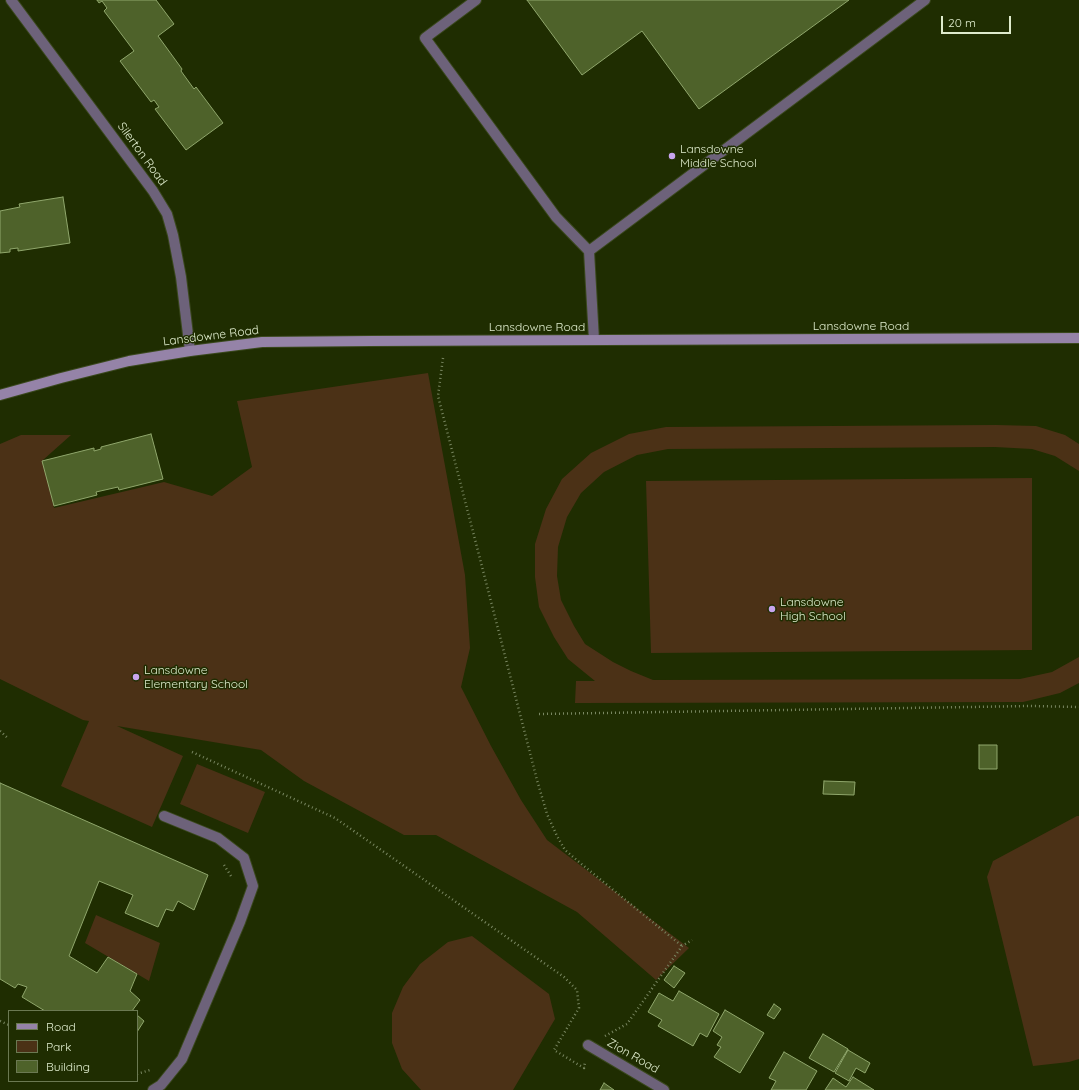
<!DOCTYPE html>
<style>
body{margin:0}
#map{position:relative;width:1079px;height:1090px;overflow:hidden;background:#1f2d01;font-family:Quicksand,sans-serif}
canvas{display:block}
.legend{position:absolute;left:8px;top:1010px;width:130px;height:72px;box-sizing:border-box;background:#1f2d01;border:1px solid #6b7952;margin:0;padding:5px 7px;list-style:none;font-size:12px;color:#deebcc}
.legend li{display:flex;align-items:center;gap:8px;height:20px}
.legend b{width:20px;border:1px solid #6b7952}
.scale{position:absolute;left:941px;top:16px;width:70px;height:18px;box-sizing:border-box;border:2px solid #deebcc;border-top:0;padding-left:5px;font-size:12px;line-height:14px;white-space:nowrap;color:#deebcc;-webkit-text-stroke:3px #1f2d01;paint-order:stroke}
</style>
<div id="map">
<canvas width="1079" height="1090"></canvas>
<ul class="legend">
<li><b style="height:5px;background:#9583a8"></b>Road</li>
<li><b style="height:11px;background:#4b3116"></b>Park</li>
<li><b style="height:11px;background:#4e622a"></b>Building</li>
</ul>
<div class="scale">20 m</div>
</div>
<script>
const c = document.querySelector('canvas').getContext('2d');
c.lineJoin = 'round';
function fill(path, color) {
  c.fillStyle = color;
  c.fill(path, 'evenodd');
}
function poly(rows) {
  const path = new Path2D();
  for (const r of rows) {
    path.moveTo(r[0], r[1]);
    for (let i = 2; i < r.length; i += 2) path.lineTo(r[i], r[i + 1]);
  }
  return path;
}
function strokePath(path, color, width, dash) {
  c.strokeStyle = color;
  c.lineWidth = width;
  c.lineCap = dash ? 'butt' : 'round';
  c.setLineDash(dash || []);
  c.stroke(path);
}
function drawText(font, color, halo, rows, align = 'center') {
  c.font = font + ' Quicksand,sans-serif';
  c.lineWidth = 3;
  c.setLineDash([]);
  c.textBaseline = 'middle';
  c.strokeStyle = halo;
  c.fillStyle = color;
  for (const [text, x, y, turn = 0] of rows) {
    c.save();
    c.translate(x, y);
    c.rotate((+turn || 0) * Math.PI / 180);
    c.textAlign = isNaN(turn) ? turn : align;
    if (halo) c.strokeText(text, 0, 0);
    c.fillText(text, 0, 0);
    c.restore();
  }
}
fill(poly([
 [428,373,465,575,470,648,461,687,491,746,521,800,547,840,689,948,656,980,577,912,436,835,404,835,304,781,261,750,117,726,183,756,152,827,61,786,89,721,83,720,0,679,0,444,21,435,71,435,43,460,54,508,164,482,212,496,252,467,237,401],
 [996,425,1036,426,1065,435,1079,444,1079,471,1055,456,1032,449,995,447,668,449,637,455,604,472,581,493,567,517,558,547,557,576,561,600,574,626,585,644,613,662,631,671,653,680,1020,679,1052,672,1079,657,1079,683,1060,693,1023,702,575,703,576,681,595,681,568,659,554,637,539,607,535,577,535,544,546,509,562,479,591,453,629,434,666,427],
 [1032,478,1032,650,651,653,646,481],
 [197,764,265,792,248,833,180,804],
 [1077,816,1079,816,1079,1059,1069,1062,1033,1066,987,877,993,861],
 [96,915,160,943,149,981,85,943],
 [472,936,549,994,555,1019,513,1090,421,1090,402,1069,392,1043,392,1013,403,987,420,964,448,942]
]), '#4b3116');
const building = poly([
 [97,0,156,0,174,24,158,36,182,69,181,71,194,89,196,87,223,123,186,150,155,109,159,107,154,100,151,102,120,61,134,51,104,11,107,8,102,1,99,3,97,0],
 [527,0,849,0,699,109,642,31,582,75,527,0],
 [63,197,70,243,18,251,18,248,10,249,10,252,0,253,0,211,20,207,19,204,63,197],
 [151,434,163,479,119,490,118,487,96,492,97,495,54,506,42,461,94,448,94,451,101,449,101,447,151,434],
 [979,745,997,745,997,769,979,769,979,745],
 [824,781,855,782,854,795,823,794,824,781],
 [0,783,208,875,194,910,178,901,173,911,166,909,158,927,125,913,133,895,99,881,69,956,97,973,108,957,137,974,130,991,140,1000,132,1011,45,1011,22,997,27,987,18,984,15,988,0,979,0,783],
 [674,966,685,973,674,988,664,980,674,966],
 [679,991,719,1014,707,1037,700,1033,693,1046,658,1026,662,1020,648,1012,659,993,673,1001,679,991],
 [774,1004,781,1009,774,1019,767,1015,774,1004],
 [725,1010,764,1033,740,1073,714,1057,721,1047,717,1045,722,1037,713,1031,725,1010],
 [137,1015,144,1021,137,1032,137,1015],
 [823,1034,848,1049,834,1072,809,1058,823,1034],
 [848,1050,870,1063,865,1073,856,1068,849,1081,835,1073,848,1050],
 [784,1052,817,1071,806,1090,771,1090,776,1081,769,1078,784,1052],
 [853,1077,874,1090,825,1090,833,1078,846,1087,853,1077],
 [604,1083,614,1090,600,1090,604,1083]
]);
fill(building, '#4e622a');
strokePath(building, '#90a76c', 1);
const lane = poly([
 [476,0,425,38,556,217,589,251],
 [594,340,589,251,925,0],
 [153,1090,161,1085,182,1059,240,922,253,886,244,858,218,838,164,816]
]);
const street = poly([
 [11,0,153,191,167,214,173,235,181,277,190,351],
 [588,1045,664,1090]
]);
const secondary = poly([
 [0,395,61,378,129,361,190,351,262,342,371,341,1079,338]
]);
strokePath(lane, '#3a481d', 12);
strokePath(street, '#3a481d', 12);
strokePath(secondary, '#3a481d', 12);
strokePath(poly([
 [443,358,438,396,537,780,547,814,557,836,565,850,579,862,682,946],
 [539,714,1030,706,1079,707],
 [0,731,9,739],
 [192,752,335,818,564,977,577,990,579,1008,554,1050,584,1068,585,1062],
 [224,865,231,876],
 [0,1021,9,1025],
 [605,1036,627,1024,682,946,692,940],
 [137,1074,150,1070]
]), '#798761', 2.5, [1, 3]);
strokePath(lane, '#6d627a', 10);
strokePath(street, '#6d627a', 10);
strokePath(secondary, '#9583a8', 10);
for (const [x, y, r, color] of [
 [672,156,4,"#c8a5ee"],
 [772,609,4,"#c8a5ee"],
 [136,677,4,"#c8a5ee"]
]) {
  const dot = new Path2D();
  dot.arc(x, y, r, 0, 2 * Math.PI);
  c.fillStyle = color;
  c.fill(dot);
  strokePath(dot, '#1f2d01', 1.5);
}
drawText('12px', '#deebcc', '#1f2d01', [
 ["Lansdowne",680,149],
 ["Middle School",680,163],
 ["Lansdowne",780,602],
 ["High School",780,616],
 ["Lansdowne",144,670],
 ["Elementary School",144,684]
], 'left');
drawText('12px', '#deebcc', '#1f2d01', [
 ["Silerton Road",142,154,54],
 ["Lansdowne Road",861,326],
 ["Lansdowne Road",537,327],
 ["Lansdowne Road",211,336,-7],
 ["Zion Road",633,1056,30]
]);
</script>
